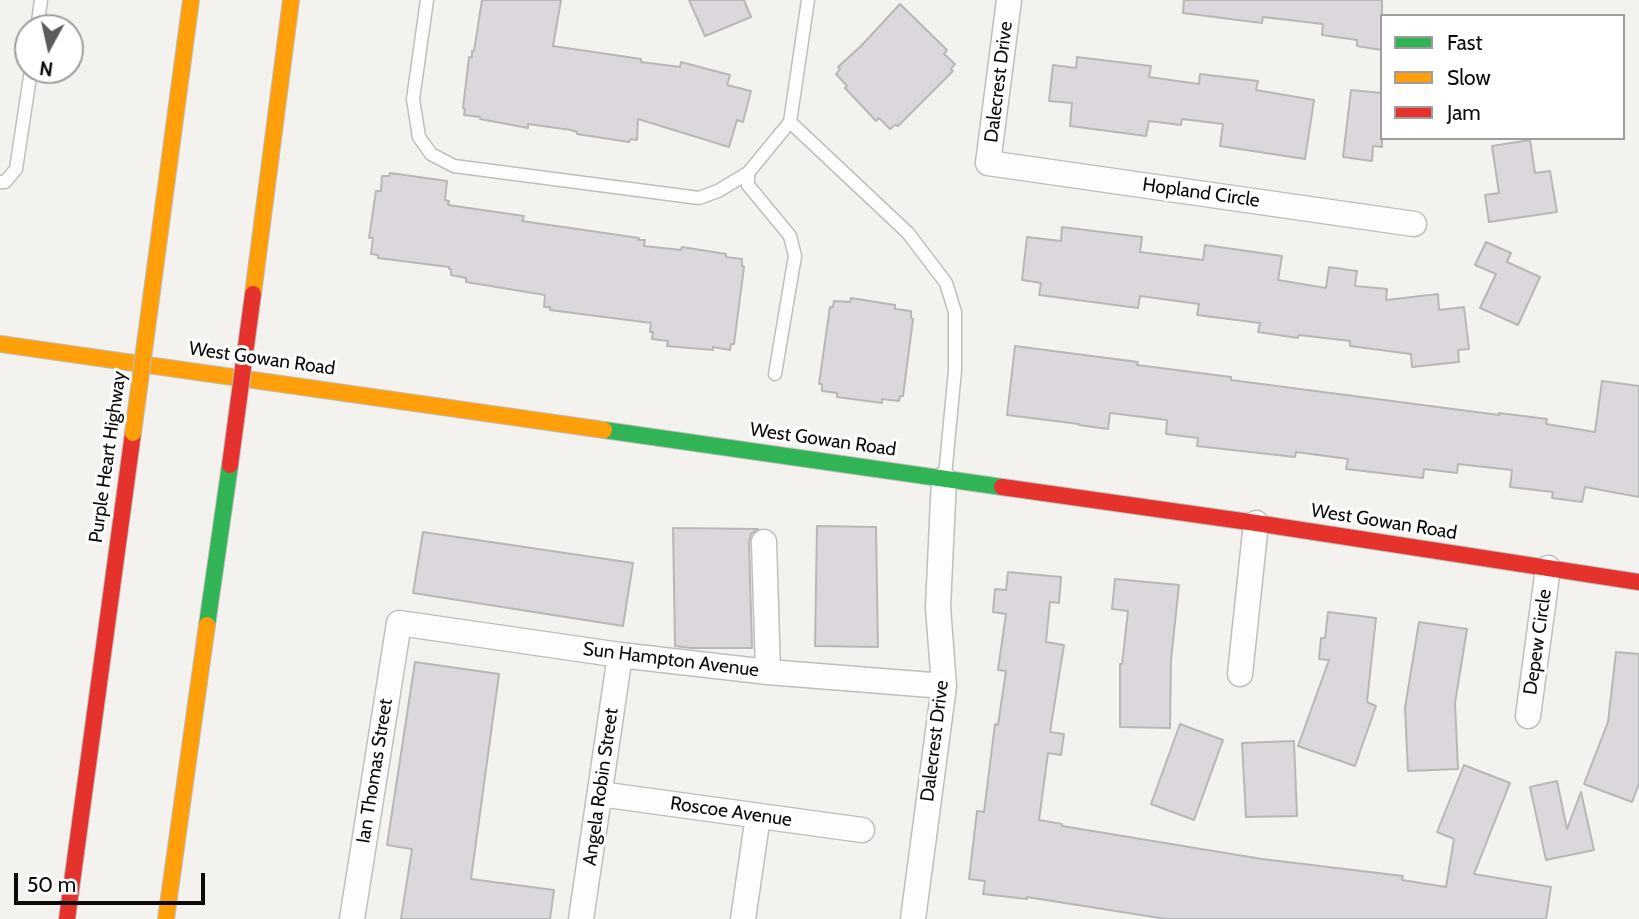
<!DOCTYPE html>
<style>
body{margin:0}
#map{position:relative;width:1639px;height:919px;overflow:hidden;background:#f4f2ef;font-family:Cabin,sans-serif}
canvas{display:block}
.legend{position:absolute;left:1380px;top:14px;width:245px;height:126px;box-sizing:border-box;background:#fff;border:2px solid #9e9d9d;margin:0;padding:9px 12px;list-style:none;font-size:21px;color:#0c0b0a}
.legend li{display:flex;align-items:center;gap:14px;height:35px}
.legend b{width:35px;border:2px solid #9e9d9d}
.north{position:absolute;left:14px;top:14px;width:70px;height:70px;box-sizing:border-box;background:#fff;border:2px solid #9e9d9d;border-radius:50%;rotate:188deg;font-size:19px;font-weight:700;line-height:28px;text-align:center;color:#0c0b0a}
.north::after{content:'';display:block;margin:auto;width:24px;height:32px;background:#5d5c5a;clip-path:polygon(50% 0,100% 100%,50% 72%,0 100%)}
.scale{position:absolute;left:14px;top:873px;width:191px;height:32px;box-sizing:border-box;border:4px solid #0c0b0a;border-top:0;padding-left:9px;font-size:21px;line-height:24px;white-space:nowrap;color:#0c0b0a;-webkit-text-stroke:5px #fff;paint-order:stroke}
</style>
<div id="map">
<canvas width="1639" height="919"></canvas>
<ul class="legend">
<li><b style="height:9px;background:#30b455"></b>Fast</li>
<li><b style="height:9px;background:#ff9f0a"></b>Slow</li>
<li><b style="height:9px;background:#e5322d"></b>Jam</li>
</ul>
<div class="north">N</div>
<div class="scale">50 m</div>
</div>
<script>
const c = document.querySelector('canvas').getContext('2d');
c.lineJoin = 'round';
function fill(path, color) {
  c.fillStyle = color;
  c.fill(path, 'evenodd');
}
function poly(rows) {
  const path = new Path2D();
  for (const r of rows) {
    path.moveTo(r[0], r[1]);
    for (let i = 2; i < r.length; i += 2) path.lineTo(r[i], r[i + 1]);
  }
  return path;
}
function strokePath(path, color, width, dash) {
  c.strokeStyle = color;
  c.lineWidth = width;
  c.lineCap = dash ? 'butt' : 'round';
  c.setLineDash(dash || []);
  c.stroke(path);
}
function drawText(font, color, halo, rows, align = 'center') {
  c.font = font + ' Cabin,sans-serif';
  c.lineWidth = 6;
  c.setLineDash([]);
  c.textBaseline = 'middle';
  c.strokeStyle = halo;
  c.fillStyle = color;
  for (const [text, x, y, turn = 0] of rows) {
    c.save();
    c.translate(x, y);
    c.rotate((+turn || 0) * Math.PI / 180);
    c.textAlign = isNaN(turn) ? turn : align;
    if (halo) c.strokeText(text, 0, 0);
    c.fillText(text, 0, 0);
    c.restore();
  }
}
const building = poly([
 [482,0,561,0,553,46,641,59,641,62,680,67,681,62,730,75,727,85,751,91,743,122,737,120,729,147,638,119,637,140,631,139,629,142,577,134,577,132,571,130,528,124,528,128,480,119,480,117,464,115,465,109,463,108,469,57,472,57,472,51,474,51,482,0],
 [689,0,744,0,751,17,705,36,689,0],
 [1184,0,1382,0,1382,50,1357,46,1357,40,1322,35,1323,24,1263,17,1262,23,1183,13,1184,0],
 [900,4,947,50,944,54,955,64,951,69,953,71,898,126,895,125,890,129,879,118,876,121,845,88,847,86,836,74,840,69,838,67,861,46,900,4],
 [1077,57,1151,66,1149,77,1199,84,1200,74,1258,81,1256,90,1314,100,1305,159,1220,146,1223,124,1182,119,1181,125,1149,121,1146,136,1070,126,1072,103,1049,101,1053,65,1076,68,1077,57],
 [1351,90,1382,93,1382,147,1373,146,1372,161,1343,157,1351,90],
 [1530,140,1535,173,1550,171,1557,212,1489,222,1485,195,1499,193,1492,146,1530,140],
 [390,173,447,181,445,200,449,201,448,205,524,216,522,221,639,238,638,240,645,240,644,246,681,250,682,247,726,254,726,257,742,259,742,266,744,267,734,344,731,344,730,350,713,347,713,350,667,346,668,341,652,339,653,332,650,332,651,323,550,310,550,307,544,307,545,295,466,282,466,278,451,275,451,269,449,269,449,267,378,258,378,255,371,254,373,238,369,238,376,191,381,191,382,176,389,176,390,173],
 [1062,227,1142,237,1140,252,1203,260,1205,245,1282,256,1278,280,1326,288,1329,267,1357,271,1355,286,1387,289,1386,300,1438,294,1439,310,1464,307,1469,349,1458,350,1459,362,1412,367,1411,354,1350,346,1350,341,1299,335,1298,338,1258,332,1260,323,1197,315,1199,304,1140,296,1138,308,1039,295,1041,283,1022,280,1027,237,1061,241,1062,227],
 [1486,242,1511,253,1507,262,1540,277,1518,325,1480,308,1496,274,1475,265,1486,242],
 [851,298,895,305,895,309,911,311,911,318,913,319,903,396,900,396,899,401,882,399,882,403,837,397,837,393,822,391,822,384,819,384,830,307,833,307,834,301,850,302,851,298],
 [1015,346,1138,362,1137,365,1231,377,1231,380,1499,415,1499,413,1547,419,1546,424,1595,432,1602,381,1639,386,1639,497,1585,487,1582,502,1552,498,1553,492,1510,487,1512,470,1458,464,1457,473,1424,469,1423,478,1346,469,1348,459,1296,452,1295,457,1197,446,1198,438,1166,434,1167,420,1110,413,1108,429,1079,425,1079,424,1007,415,1015,346],
 [817,526,876,527,878,647,815,646,817,526],
 [673,528,758,529,751,534,749,542,752,648,691,648,675,646,673,528],
 [423,532,633,563,623,626,413,593,423,532],
 [1008,572,1061,577,1059,603,1050,602,1046,642,1064,645,1050,732,1064,734,1061,755,1048,753,1039,820,1062,824,1062,826,1262,859,1403,876,1402,880,1446,887,1454,839,1437,832,1464,765,1510,783,1474,874,1551,887,1546,919,1166,919,1027,897,1027,899,983,894,985,881,969,879,977,811,984,812,995,724,998,725,1006,671,998,670,1006,614,993,612,995,589,1006,590,1008,572],
 [1115,579,1179,585,1171,660,1170,728,1120,727,1120,664,1122,664,1128,611,1112,609,1115,579],
 [1328,612,1376,618,1367,702,1376,706,1355,766,1298,746,1329,660,1319,659,1321,638,1325,638,1328,612],
 [1419,622,1467,629,1455,703,1458,769,1408,771,1405,708,1419,622],
 [1616,652,1639,654,1639,784,1632,802,1584,784,1608,722,1616,652],
 [415,662,499,674,471,879,554,890,550,919,401,919,412,849,387,845,415,662],
 [1180,724,1223,740,1194,820,1151,804,1180,724],
 [1294,741,1297,816,1246,817,1242,743,1294,741],
 [1557,781,1567,829,1581,792,1594,850,1546,860,1530,787,1557,781]
]);
fill(building, '#dbd7dc');
strokePath(building, '#b8b7b6', 2);
const lane = poly([
 [427,0,413,99,419,137,431,154,454,166,699,198,718,191,748,173],
 [37,28,41,0],
 [790,122,908,233,946,283,955,312,955,370,945,476],
 [0,182,5,182,16,169,31,70],
 [775,374,795,256,790,236,748,185,748,173,790,122,808,0]
]);
const street = poly([
 [1009,0,988,163,1414,224],
 [764,542,768,672],
 [1240,674,1256,523],
 [1528,716,1548,568],
 [600,794,862,830],
 [352,919,399,623,620,655,768,672,944,686],
 [581,919,620,655],
 [743,919,758,816],
 [913,919,944,686,938,607,944,479]
]);
const fast = poly([
 [604,430,1002,487],
 [207,625,230,465]
]);
const slow = poly([
 [152,291,191,0],
 [253,294,291,0],
 [0,344,604,430],
 [166,919,207,625]
]);
const jam = poly([
 [1002,487,1256,523,1639,582],
 [67,919,133,433]
]);
strokePath(lane, '#bfbebc', 15);
strokePath(street, '#bfbebc', 27);
strokePath(fast, '#bfbebc', 18);
strokePath(slow, '#bfbebc', 18);
strokePath(jam, '#bfbebc', 18);
strokePath(lane, '#fdfdfd', 12);
strokePath(street, '#fdfdfd', 24);
strokePath(fast, '#30b455', 16);
strokePath(slow, '#ff9f0a', 16);
strokePath(jam, '#e5322d', 16);
const slowBridge = poly([
 [133,433,152,291]
]);
const jamBridge = poly([
 [230,465,253,294]
]);
strokePath(slowBridge, '#bfbebc', 18, []);
strokePath(jamBridge, '#bfbebc', 18, []);
strokePath(slowBridge, '#ff9f0a', 16);
strokePath(jamBridge, '#e5322d', 16);
drawText('19px', '#0c0b0a', '#fff', [
 ["Dalecrest Drive",999,82,-83],
 ["Hopland Circle",1201,193,8],
 ["West Gowan Road",262,359,8],
 ["West Gowan Road",823,440,8],
 ["Purple Heart Highway",108,457,-82],
 ["West Gowan Road",1384,522,9],
 ["Depew Circle",1538,642,-82],
 ["Sun Hampton Avenue",671,660,7],
 ["Dalecrest Drive",935,741,-83],
 ["Ian Thomas Street",375,771,-81],
 ["Angela Robin Street",601,787,-82],
 ["Roscoe Avenue",731,812,8]
]);
</script>
